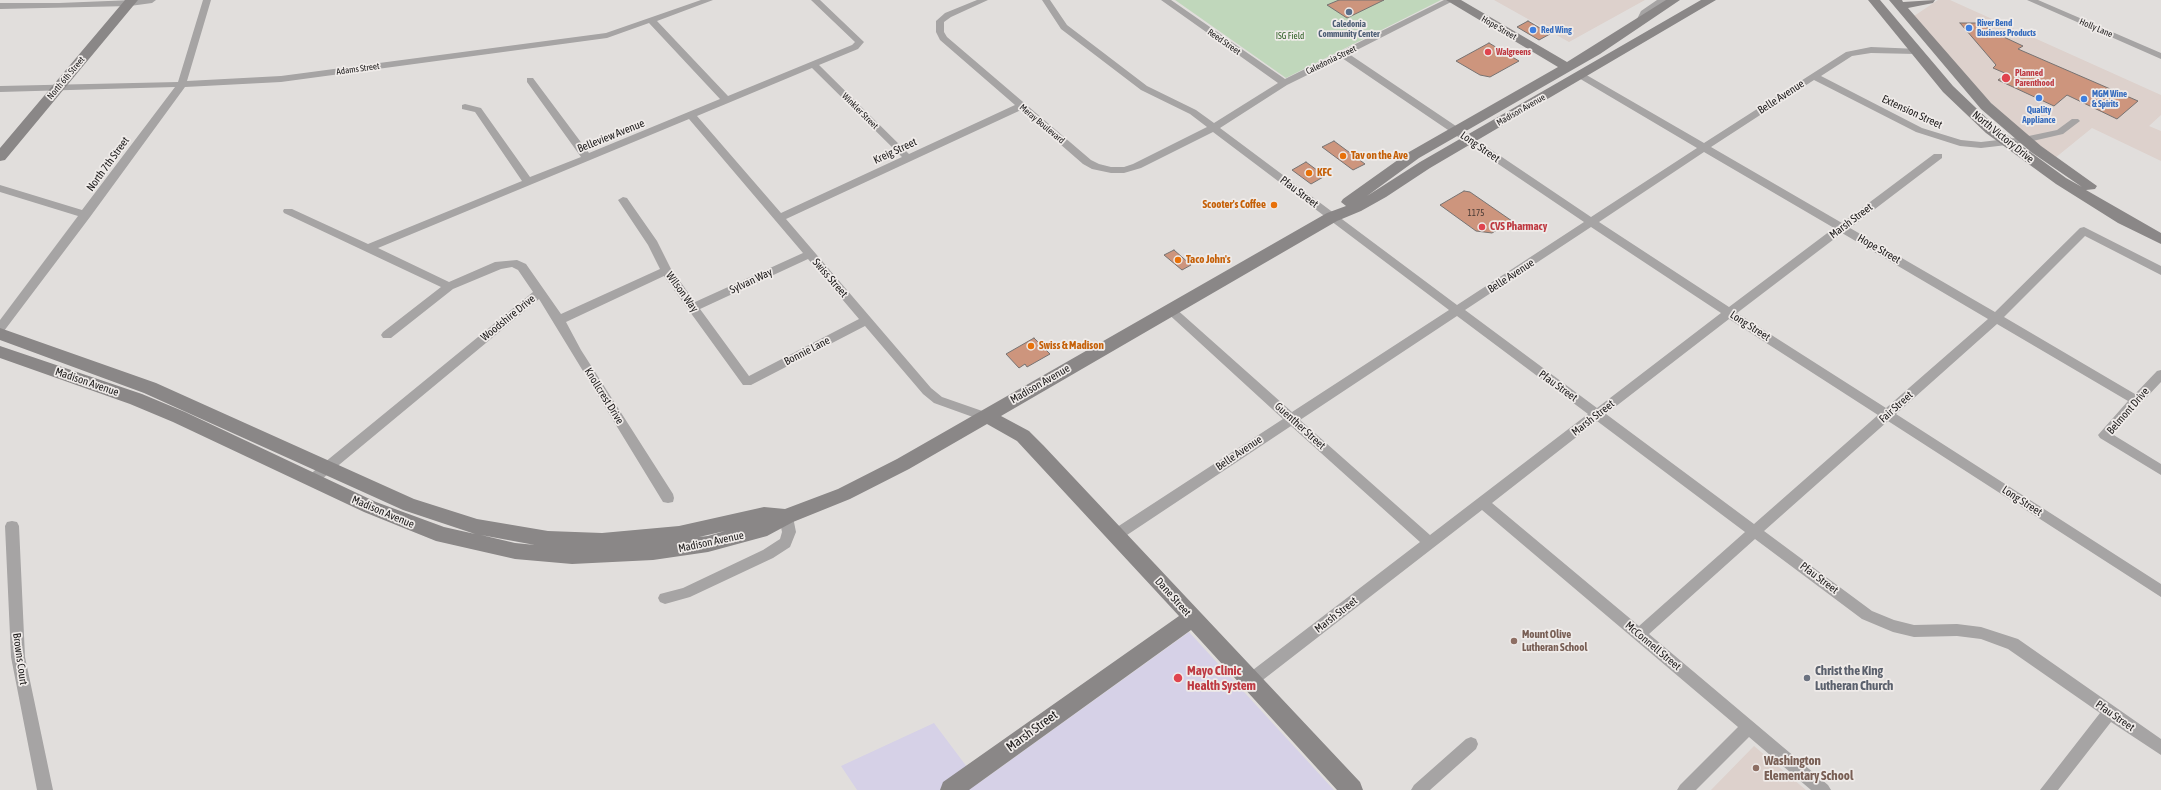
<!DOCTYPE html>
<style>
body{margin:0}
canvas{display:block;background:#e1dedc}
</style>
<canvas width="2161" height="790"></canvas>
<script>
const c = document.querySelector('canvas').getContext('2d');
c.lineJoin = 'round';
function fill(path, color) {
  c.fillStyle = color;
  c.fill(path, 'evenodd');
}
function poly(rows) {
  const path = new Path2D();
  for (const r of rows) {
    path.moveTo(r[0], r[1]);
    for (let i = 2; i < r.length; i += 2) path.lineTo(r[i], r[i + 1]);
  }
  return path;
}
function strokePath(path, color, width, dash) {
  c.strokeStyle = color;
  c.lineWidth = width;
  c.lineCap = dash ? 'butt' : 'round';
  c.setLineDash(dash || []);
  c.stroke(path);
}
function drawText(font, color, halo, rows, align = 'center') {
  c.font = font + ' "Asap Condensed",sans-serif';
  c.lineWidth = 3.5;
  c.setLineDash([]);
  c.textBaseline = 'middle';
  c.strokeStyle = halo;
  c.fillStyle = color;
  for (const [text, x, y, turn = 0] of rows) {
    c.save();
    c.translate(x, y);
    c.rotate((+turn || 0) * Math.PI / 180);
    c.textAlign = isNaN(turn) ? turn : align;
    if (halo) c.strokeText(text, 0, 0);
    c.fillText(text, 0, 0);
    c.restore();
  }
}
fill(poly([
 [1494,0,1645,0,1569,42],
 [1938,0,1950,0,2161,95,2161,115,2149,126,2161,131,2161,161,2092,128,2055,158,2006,118,1974,86,1914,16],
 [1754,746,1806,790,1711,790]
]), '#ddd1cc');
fill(poly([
 [1189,632,1334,790,857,790,841,766,934,723,979,783]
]), '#d6d1e7');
fill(poly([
 [1175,0,1441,0,1286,78]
]), '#c0d7bb');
const building = poly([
 [1339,0,1384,0,1347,18,1327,5,1339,0],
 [1528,21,1550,34,1539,40,1517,27,1528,21],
 [1960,23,1982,23,1991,31,2023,46,2018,49,2138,101,2117,119,2067,95,2054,106,1998,80,2007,74,1993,68,1996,65,1960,23],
 [1489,43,1519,61,1490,77,1480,75,1456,61,1489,43],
 [1334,141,1365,164,1353,170,1322,147,1334,141],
 [1306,162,1325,176,1311,184,1292,170,1306,162],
 [1464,191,1470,192,1512,221,1492,233,1476,231,1440,205,1464,191],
 [1174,250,1191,265,1182,270,1164,255,1174,250],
 [1034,338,1050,354,1027,367,1025,364,1019,368,1006,354,1034,338]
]);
fill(building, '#cd957d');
strokePath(building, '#777372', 1);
fill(poly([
 [133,0,156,0,152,3,130,6,0,9,0,3,59,3,133,0],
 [203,0,211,0,187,81,281,76,606,33,701,0,713,0,657,21,728,96,852,45,855,42,811,0,820,0,864,42,858,49,819,65,909,154,1015,105,940,40,936,32,936,21,945,13,977,0,988,0,951,17,944,22,944,32,947,37,1091,160,1099,164,1111,167,1124,167,1133,164,1207,127,1190,114,1141,90,1061,29,1042,0,1050,0,1067,25,1147,86,1196,110,1214,123,1278,83,1161,0,1171,0,1285,79,1444,0,1455,0,1349,54,1591,217,1697,148,1577,77,1577,73,1583,73,1704,143,1846,52,1871,47,1919,49,1919,53,1916,54,1871,53,1852,56,1821,76,1922,128,1961,140,1981,142,2024,137,2057,130,2072,119,2078,119,2080,121,2063,134,2024,143,1981,148,1960,146,1916,132,1814,80,1711,147,1842,223,1934,154,1942,154,1942,158,1850,228,1995,312,2080,228,2084,227,2161,266,2161,275,2085,236,2004,317,2135,394,2157,371,2161,370,2161,382,2112,434,2161,464,2161,475,2100,438,2098,435,2128,401,1997,324,1896,414,2161,584,2161,597,1888,421,1764,531,1872,611,1894,620,1914,625,1957,624,1981,627,2018,639,2161,739,2161,755,2111,722,2058,790,2040,790,2100,713,2008,649,1981,639,1957,636,1914,637,1893,632,1862,619,1755,539,1649,634,1828,785,1831,790,1811,790,1749,737,1696,790,1677,790,1680,785,1738,727,1482,510,1255,686,1250,688,1245,686,1243,681,1245,676,1420,542,1291,426,1121,539,1116,541,1111,539,1109,535,1111,531,1283,419,1164,310,1166,307,1174,307,1292,412,1449,310,1213,132,1141,168,1124,173,1111,173,1092,169,1083,164,1021,110,786,219,931,388,942,397,988,413,990,416,988,419,984,421,934,403,923,394,865,326,751,385,743,385,664,276,566,322,581,350,673,494,674,498,673,502,668,503,663,502,539,299,316,484,312,485,308,484,306,480,308,476,533,292,518,270,512,267,501,269,453,289,391,338,383,338,381,335,383,332,441,287,284,213,283,211,284,209,292,209,368,244,522,181,475,112,462,109,462,105,465,104,481,108,530,177,581,157,527,82,527,78,533,78,589,153,720,99,649,23,607,38,281,82,185,87,90,217,4,331,0,332,0,320,78,216,0,192,0,185,82,210,175,87,0,92,0,86,178,82,203,0],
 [1342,58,1476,149,1584,222,1457,305,1220,128,1287,85,1342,58],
 [812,68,902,157,781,213,697,116,812,68],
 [689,119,803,253,695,302,671,269,657,241,627,198,623,197,618,200,648,245,660,269,561,314,526,264,517,260,495,262,449,282,378,248,689,119],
 [1704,152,1834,228,1729,307,1599,222,1704,152],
 [1591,227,1721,313,1597,408,1465,310,1591,227],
 [1842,233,1988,319,1886,408,1737,313,1842,233],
 [808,259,859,319,749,376,700,309,808,259],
 [1457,316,1588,414,1430,535,1300,420,1457,316],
 [1729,319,1878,415,1754,524,1606,414,1729,319],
 [1597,421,1745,532,1639,626,1492,503,1597,421],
 [1657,0,1667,0,1648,14,1643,23,1637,23,1636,21,1641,11,1657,0],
 [2027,0,2038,0,2161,53,2161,59,2027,0],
 [786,512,791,513,793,517,796,532,790,547,773,558,690,597,665,604,660,602,658,598,660,594,683,588,763,550,780,539,782,532,779,517,781,513,786,512],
 [12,521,17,522,19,526,25,657,53,790,37,790,11,657,5,526,7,522,12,521],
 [1471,737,1476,739,1478,744,1476,749,1430,790,1411,790,1414,785,1466,739,1471,737]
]), '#a6a4a4');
fill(poly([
 [125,0,138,0,5,160,0,161,0,148,125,0],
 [1446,0,1461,0,1567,62,1666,0,1680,0,1600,54,1419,158,1367,196,1420,162,1701,0,1716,0,1430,168,1386,197,1361,211,1337,221,1001,416,1029,431,1043,445,1360,782,1363,790,1337,790,1191,630,969,790,940,790,943,782,1179,616,1017,441,987,424,909,469,850,499,793,522,767,536,708,552,653,560,572,564,515,559,436,541,364,512,173,422,130,404,0,358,0,346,142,394,185,412,376,502,444,527,475,534,403,510,144,393,0,340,0,328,156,383,414,499,477,519,548,531,602,533,679,526,764,507,785,509,838,489,897,459,1327,213,1346,206,1341,202,1343,199,1409,152,1558,67,1446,0],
 [725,531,708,536,699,537,725,531],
 [481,535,535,545,515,543,481,535],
 [1868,0,1880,0,1953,86,1996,127,2066,178,2082,187,2031,152,1981,109,1889,0,1902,0,1903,2,1935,0,1933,3,1908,8,1991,103,2041,146,2097,186,2095,189,2086,190,2161,233,2161,244,2118,223,2056,184,1986,133,1943,92,1868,0]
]), '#8a8787');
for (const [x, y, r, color] of [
 [1349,12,4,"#5c6f8a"],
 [1969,28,4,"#3f7fe0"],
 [1533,30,4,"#3f7fe0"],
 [1488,52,4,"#e0444e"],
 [2006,78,5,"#e0444e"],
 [2039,98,4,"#3f7fe0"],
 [2084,99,4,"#3f7fe0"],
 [1343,156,4,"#e8710a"],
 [1309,173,4,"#e8710a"],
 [1274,205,4,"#e8710a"],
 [1482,227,4,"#e0444e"],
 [1178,260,4,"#e8710a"],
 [1031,346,4,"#e8710a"],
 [1514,641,4,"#8d6e63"],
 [1178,678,5,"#e0444e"],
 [1807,678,4,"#6b7280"],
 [1756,768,4,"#8d6e63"]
]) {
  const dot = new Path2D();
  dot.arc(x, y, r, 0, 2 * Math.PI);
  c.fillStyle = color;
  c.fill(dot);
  strokePath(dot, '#efebe9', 1.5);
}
drawText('bold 9px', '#366cbe', '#efebe9', [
 ["River Bend",1977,23],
 ["Business Products",1977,33],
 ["Red Wing",1541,30],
 ["MGM Wine",2092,94],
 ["& Spirits",2092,104],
 ["Quality",2039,110,"center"],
 ["Appliance",2039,120,"center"]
], 'left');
drawText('bold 9px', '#4e5e75', '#efebe9', [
 ["Caledonia",1349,24],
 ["Community Center",1349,34]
]);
drawText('9px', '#1d1b1b', '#efebe9', [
 ["Hope Street",1499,28,30],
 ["Holly Lane",2096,28,23],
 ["Reed Street",1224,42,35],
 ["Caledonia Street",1331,60,-26],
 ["Adams Street",358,69,-8],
 ["North 6th Street",66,78,-50],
 ["Madison Avenue",1521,110,-30],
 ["Winkler Street",860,111,45],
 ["Meray Boulevard",1042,124,40]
]);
drawText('9px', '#2c5e21', '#efebe9', [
 ["ISG Field",1290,36]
]);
drawText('bold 9px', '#be3a42', '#efebe9', [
 ["Walgreens",1496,52],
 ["Planned",2015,73],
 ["Parenthood",2015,83]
], 'left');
drawText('9px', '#493a34', null, [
 ["1175",1476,213]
]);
drawText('11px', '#1d1b1b', '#efebe9', [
 ["Belle Avenue",1781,97,-33],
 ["Extension Street",1912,112,25],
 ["Belleview Avenue",611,136,-22],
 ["North Victory Drive",2003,137,39],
 ["Long Street",1480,147,35],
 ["Kreig Street",895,151,-25],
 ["North 7th Street",108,164,-54],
 ["Pfau Street",1299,192,37],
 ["Marsh Street",1851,221,-37],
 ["Hope Street",1879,249,30],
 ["Belle Avenue",1511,276,-33],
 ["Swiss Street",830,278,49],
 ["Sylvan Way",751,281,-25],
 ["Wilson Way",682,292,54],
 ["Woodshire Drive",508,318,-39],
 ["Long Street",1750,326,33],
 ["Bonnie Lane",807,351,-27],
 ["Madison Avenue",87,382,19],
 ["Madison Avenue",1040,384,-30],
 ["Pfau Street",1558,386,36],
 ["Knollcrest Drive",604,396,58],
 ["Fair Street",1896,407,-42],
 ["Belmont Drive",2128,411,-49],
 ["Marsh Street",1593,418,-38],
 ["Guenther Street",1300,426,42],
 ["Belle Avenue",1239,453,-34],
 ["Long Street",2022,501,33],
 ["Madison Avenue",383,512,23],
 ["Madison Avenue",711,542,-12],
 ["Pfau Street",1819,578,37],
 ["Dane Street",1173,597,48],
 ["Marsh Street",1336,615,-38],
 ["McConnell Street",1653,646,40],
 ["Browns Court",20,659,82],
 ["Pfau Street",2115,716,35]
]);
drawText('bold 11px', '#c56008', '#efebe9', [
 ["Tav on the Ave",1351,156],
 ["KFC",1317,173],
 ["Scooter's Coffee",1266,205,"right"],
 ["Taco John's",1186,260],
 ["Swiss & Madison",1039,346]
], 'left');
drawText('bold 11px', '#be3a42', '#efebe9', [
 ["CVS Pharmacy",1490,227]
], 'left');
drawText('bold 11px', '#785e54', '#efebe9', [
 ["Mount Olive",1522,635],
 ["Lutheran School",1522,648]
], 'left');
drawText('bold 13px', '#be3a42', '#efebe9', [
 ["Mayo Clinic",1187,671],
 ["Health System",1187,686]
], 'left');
drawText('bold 13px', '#5b616d', '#efebe9', [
 ["Christ the King",1815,671],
 ["Lutheran Church",1815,686]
], 'left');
drawText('13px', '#1d1b1b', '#efebe9', [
 ["Marsh Street",1032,731,-36]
]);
drawText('bold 13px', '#785e54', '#efebe9', [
 ["Washington",1764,761],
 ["Elementary School",1764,776]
], 'left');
</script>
